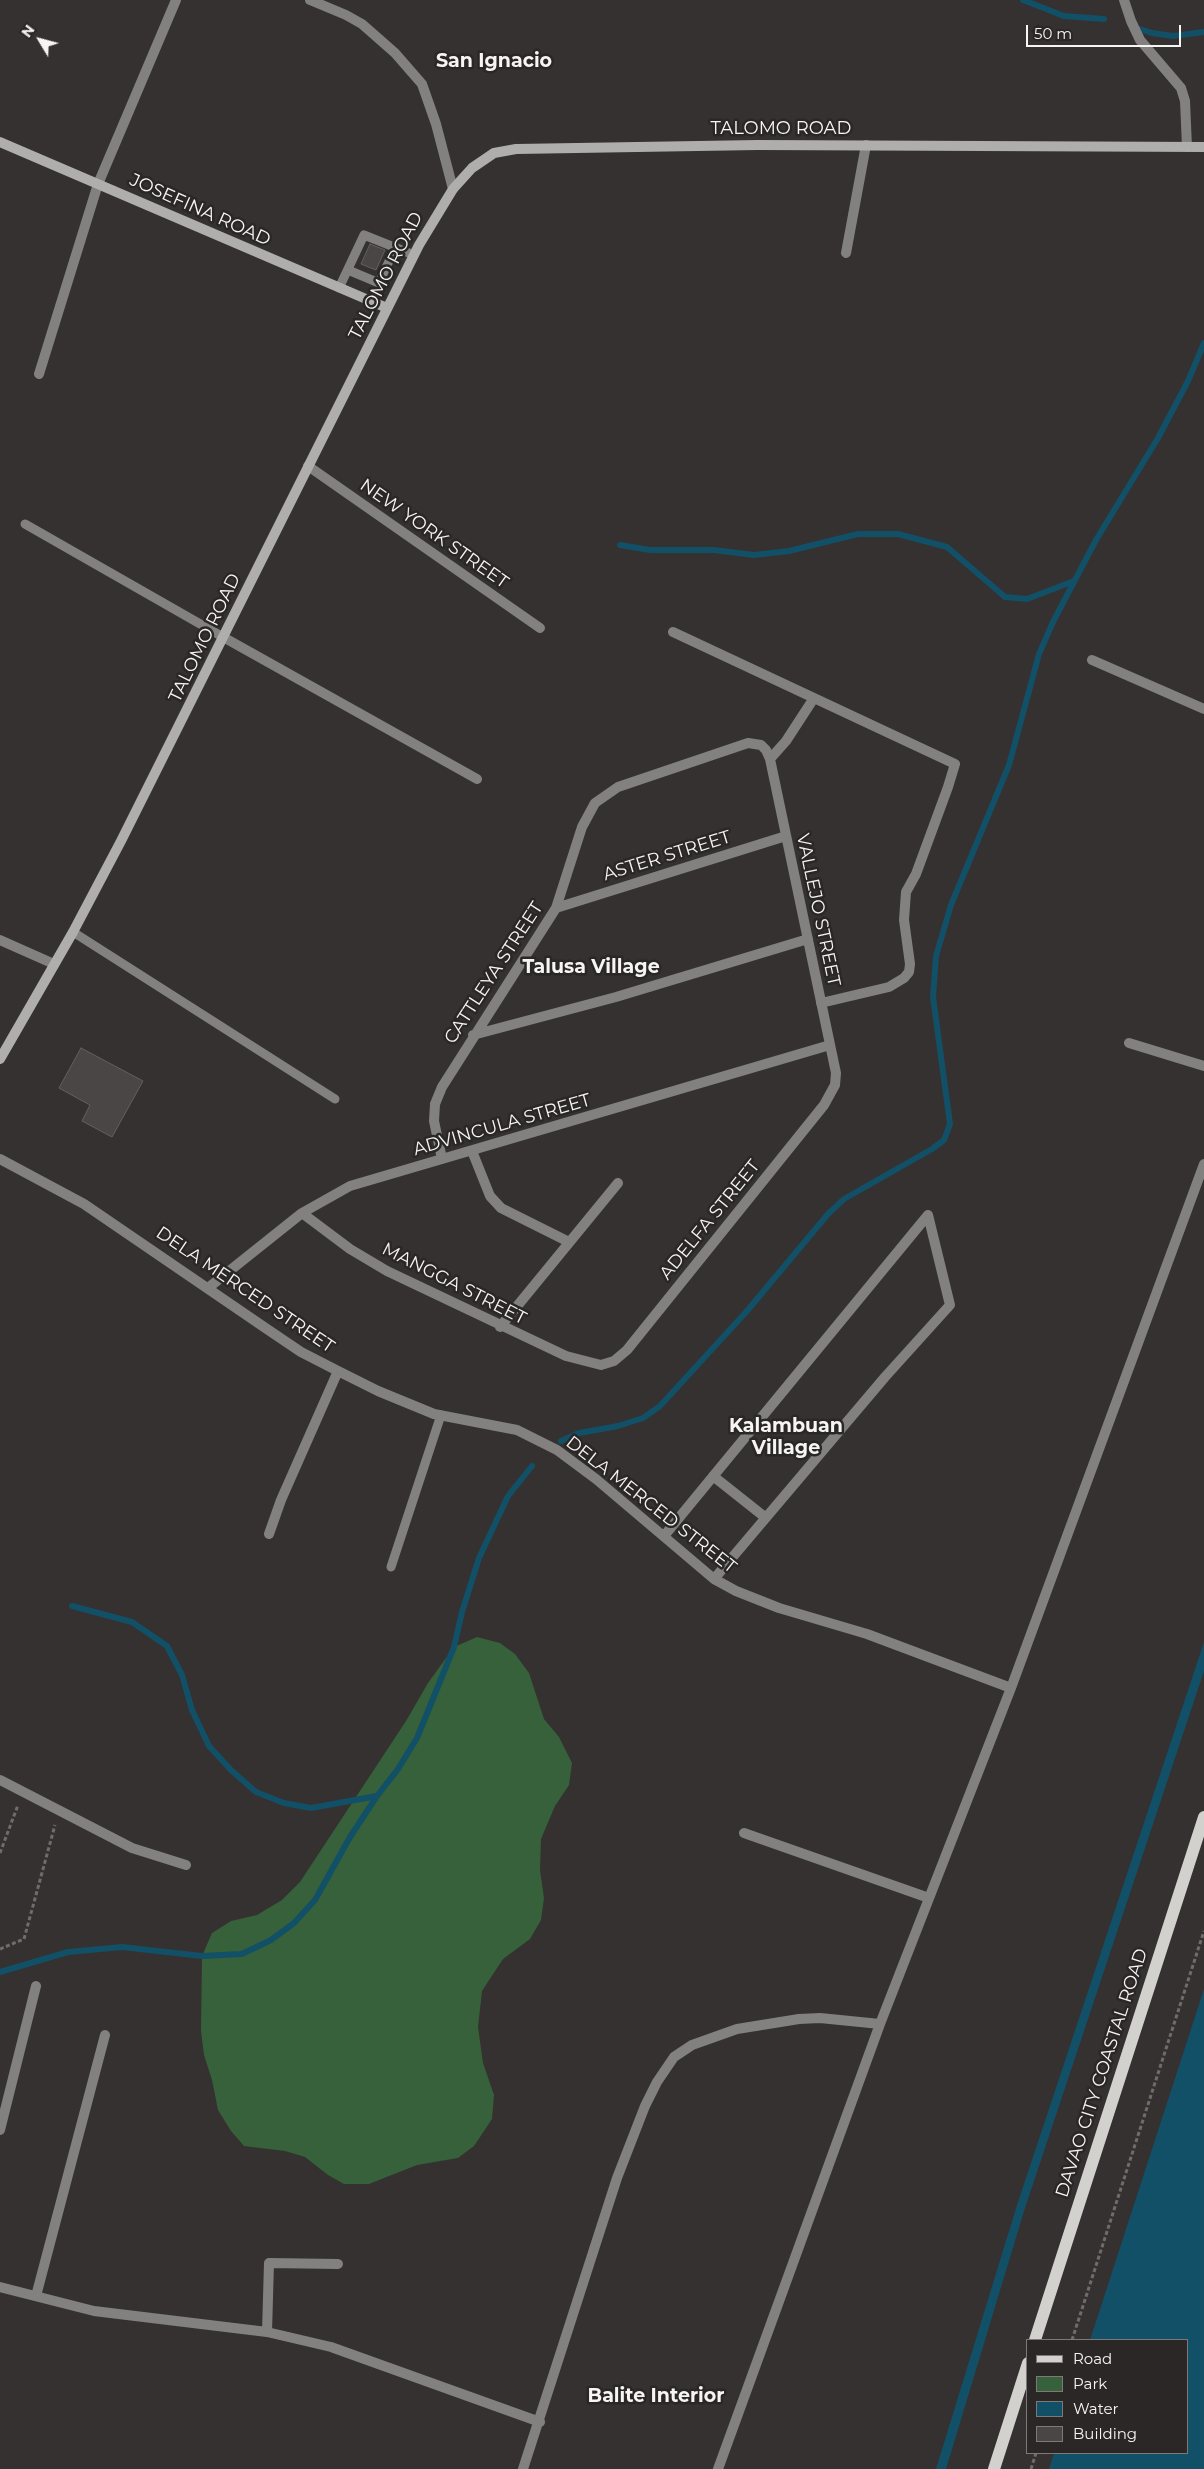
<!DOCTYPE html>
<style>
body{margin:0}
#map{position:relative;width:1204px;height:2469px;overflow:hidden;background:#343130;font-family:Montserrat,sans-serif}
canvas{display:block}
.legend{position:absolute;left:1026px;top:2339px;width:162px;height:115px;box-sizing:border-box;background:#2a2726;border:1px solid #7c7978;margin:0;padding:6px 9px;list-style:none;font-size:15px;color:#f6f5f4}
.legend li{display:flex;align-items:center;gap:10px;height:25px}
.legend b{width:25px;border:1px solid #7c7978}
.north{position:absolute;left:15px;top:15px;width:50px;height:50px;-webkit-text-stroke:4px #2a2726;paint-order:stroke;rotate:307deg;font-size:14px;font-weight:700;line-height:20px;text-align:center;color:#f6f5f4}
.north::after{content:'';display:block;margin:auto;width:18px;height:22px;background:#f6f5f4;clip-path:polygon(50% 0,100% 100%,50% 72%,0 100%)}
.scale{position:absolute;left:1026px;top:25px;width:155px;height:22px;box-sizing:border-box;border:2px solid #f6f5f4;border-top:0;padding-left:6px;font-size:15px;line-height:18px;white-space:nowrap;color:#f6f5f4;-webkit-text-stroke:4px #2a2726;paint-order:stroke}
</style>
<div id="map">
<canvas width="1204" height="2469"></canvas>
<ul class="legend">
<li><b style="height:6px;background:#d2d1ce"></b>Road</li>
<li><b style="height:14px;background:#36613a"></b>Park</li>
<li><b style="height:14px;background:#115067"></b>Water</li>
<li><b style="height:14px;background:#494645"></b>Building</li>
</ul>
<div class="north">N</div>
<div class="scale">50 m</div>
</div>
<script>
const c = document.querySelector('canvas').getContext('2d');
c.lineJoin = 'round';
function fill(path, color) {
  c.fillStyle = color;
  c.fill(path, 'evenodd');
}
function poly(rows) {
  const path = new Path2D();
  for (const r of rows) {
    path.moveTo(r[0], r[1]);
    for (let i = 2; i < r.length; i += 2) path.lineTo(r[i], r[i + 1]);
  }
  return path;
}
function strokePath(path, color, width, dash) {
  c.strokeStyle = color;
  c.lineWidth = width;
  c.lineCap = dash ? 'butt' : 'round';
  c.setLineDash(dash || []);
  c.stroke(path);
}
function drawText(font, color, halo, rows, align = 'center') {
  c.font = font + ' Montserrat,sans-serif';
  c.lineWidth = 5;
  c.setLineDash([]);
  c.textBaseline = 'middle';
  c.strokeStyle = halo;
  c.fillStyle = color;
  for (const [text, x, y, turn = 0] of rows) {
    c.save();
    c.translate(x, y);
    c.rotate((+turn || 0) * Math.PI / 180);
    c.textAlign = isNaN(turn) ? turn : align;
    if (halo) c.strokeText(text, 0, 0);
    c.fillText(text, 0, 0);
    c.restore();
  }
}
fill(poly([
 [477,1637,500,1643,515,1654,529,1673,544,1719,559,1737,572,1763,569,1785,555,1806,541,1839,540,1870,544,1898,541,1920,530,1939,503,1959,482,1991,478,2027,483,2063,494,2095,492,2119,474,2146,458,2158,417,2165,369,2184,344,2184,328,2175,305,2157,285,2151,244,2146,231,2131,218,2110,212,2080,204,2055,201,2031,202,1956,212,1933,231,1921,257,1915,282,1900,300,1882,406,1721,428,1683,454,1647]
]), '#36613a');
fill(poly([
 [1204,1642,1204,1671,1025,2208,946,2469,936,2469,1017,2205],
 [1204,1989,1204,2469,1049,2469,1054,2453,1188,2453,1188,2340,1090,2340]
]), '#115067');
strokePath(poly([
 [1023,0,1064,16,1104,19],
 [1140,29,1152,33,1173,36,1204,32],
 [620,545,650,550,714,550,754,555,789,551,858,534,898,534,947,547,1005,597,1027,599,1074,581],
 [561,1441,579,1433,618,1426,643,1418,660,1406,747,1311,828,1214,844,1199,932,1149,944,1140,950,1124,933,997,936,956,951,905,1009,765,1039,654,1053,622,1096,540,1158,438,1188,381,1204,343],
 [72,1606,132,1622,167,1646,182,1675,192,1710,209,1746,231,1770,256,1792,284,1803,311,1808,377,1796],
 [0,1972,68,1952,122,1947,202,1956,242,1954,271,1940,294,1923,315,1900,350,1837,377,1796,398,1769,417,1738,454,1647,462,1612,479,1558,508,1496,532,1466]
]), '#115067', 6);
const building = poly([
 [370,244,385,250,376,270,361,264,370,244],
 [81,1048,143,1081,112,1137,82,1121,90,1105,59,1088,81,1048]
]);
fill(building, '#494645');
strokePath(building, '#63605f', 1);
strokePath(poly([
 [0,1853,18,1805],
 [0,1949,24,1939,55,1825],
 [1072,2340,1204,1931],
 [1031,2469,1036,2453]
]), '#6f6c6b', 3, [4, 2.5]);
strokePath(poly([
 [348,270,379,283,395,248],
 [339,288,364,235,414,255],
 [25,524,223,637],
 [73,932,335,1099],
 [391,1567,441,1415]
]), '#828180', 9);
strokePath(poly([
 [310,0,346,15,362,24,395,53,422,84,436,124,453,189],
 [1124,0,1131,21,1140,40,1181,88,1185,101,1187,147],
 [846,253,866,145],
 [39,374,98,184,176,0],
 [308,466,540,628],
 [673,632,955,764,948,787,916,874,906,892,904,920,910,964,909,972,904,978,889,987,821,1003],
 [223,637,477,779],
 [1092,660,1204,709],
 [770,759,786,741,814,698],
 [556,908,786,836],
 [0,940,54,964],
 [473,1035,616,997,808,939],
 [1129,1043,1204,1066],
 [472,1151,490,1196,501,1208,569,1242],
 [0,1159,84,1204,264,1327,301,1352,338,1371,378,1391,434,1414,517,1430,557,1450,596,1479,714,1579,736,1591,779,1608,867,1634,1011,1688],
 [302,1213,350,1249,387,1271,566,1356,601,1365,614,1361,627,1350,824,1105,835,1085,836,1073,770,759,766,750,761,745,748,743,618,787,595,803,582,827,556,908,442,1087,435,1104,434,1121,442,1159],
 [208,1288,302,1213,350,1186,830,1045],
 [500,1327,618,1183],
 [713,1476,766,1518],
 [269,1534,281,1500,338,1371],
 [664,1536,928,1215],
 [714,1579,885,1377,950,1305,928,1215],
 [0,1780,132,1848,186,1865],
 [744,1833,929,1898],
 [0,2130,36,1986],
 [0,2287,94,2311,267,2332,331,2347,540,2422],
 [36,2296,105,2035],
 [267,2332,269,2263,338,2264],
 [523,2469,617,2178,645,2106,657,2082,674,2057,692,2045,737,2029,799,2019,820,2018,880,2024],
 [718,2469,880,2024,1011,1688,1204,1164]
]), '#828180', 10);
strokePath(poly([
 [0,142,387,308],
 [0,1059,73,932,121,841,419,245,453,189,472,168,494,153,516,149,758,145,1204,147]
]), '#afaeac', 10);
strokePath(poly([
 [1035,2340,1204,1817],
 [994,2469,1028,2363]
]), '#d2d1ce', 12);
drawText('18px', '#f6f5f4', '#2a2726', [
 ["TALOMO ROAD",781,129],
 ["JOSEFINA ROAD",200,210,24],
 ["TALOMO ROAD",386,276,-63],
 ["NEW YORK STREET",434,534,35],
 ["TALOMO ROAD",205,638,-64],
 ["ASTER STREET",667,856,-17],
 ["VALLEJO STREET",818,910,78],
 ["CATTLEYA STREET",494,973,-57],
 ["ADVINCULA STREET",502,1125,-16],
 ["ADELFA STREET",710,1220,-51],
 ["MANGGA STREET",454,1284,27],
 ["DELA MERCED STREET",245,1290,34],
 ["DELA MERCED STREET",651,1505,38],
 ["DAVAO CITY COASTAL ROAD",1102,2073,-72]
]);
drawText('bold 19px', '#f6f5f4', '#2a2726', [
 ["San Ignacio",494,61],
 ["Talusa Village",591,967],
 ["Kalambuan",786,1426],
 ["Village",786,1448],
 ["Balite Interior",656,2396]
]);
</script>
